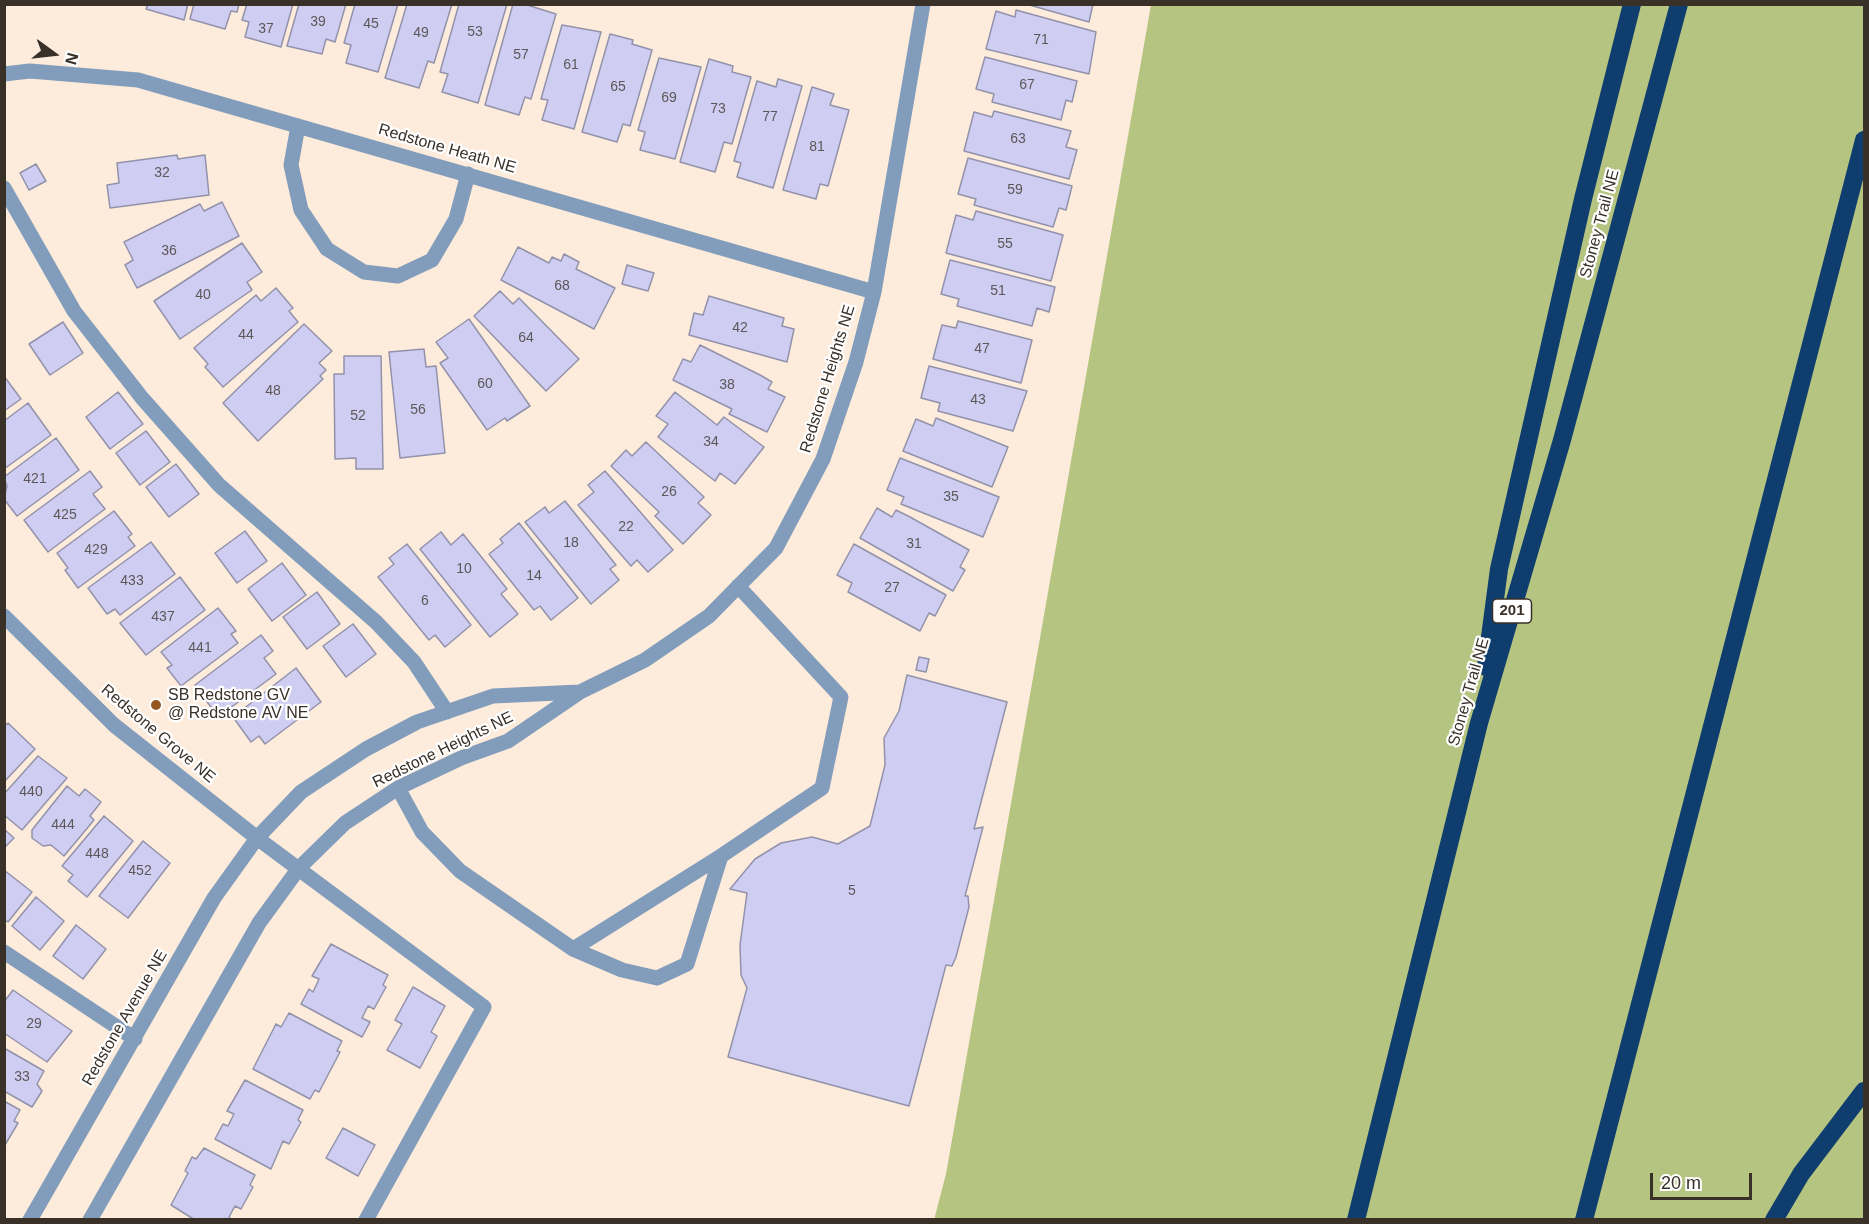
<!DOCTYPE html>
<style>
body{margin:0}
#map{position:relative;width:1869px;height:1224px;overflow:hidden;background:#fdebdb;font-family:Helvetica,sans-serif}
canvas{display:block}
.frame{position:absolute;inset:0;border:6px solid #393028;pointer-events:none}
.north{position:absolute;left:24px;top:24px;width:60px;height:60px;-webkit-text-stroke:4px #fff;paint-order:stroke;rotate:105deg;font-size:16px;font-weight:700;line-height:24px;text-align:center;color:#393028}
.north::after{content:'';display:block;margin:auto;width:21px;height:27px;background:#393028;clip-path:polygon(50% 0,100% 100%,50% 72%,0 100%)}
.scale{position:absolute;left:1650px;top:1173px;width:102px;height:27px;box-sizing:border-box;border:3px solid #393028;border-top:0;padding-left:8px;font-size:18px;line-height:21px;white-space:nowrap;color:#393028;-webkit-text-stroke:4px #fff;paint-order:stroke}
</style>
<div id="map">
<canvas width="1869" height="1224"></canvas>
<div class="frame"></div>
<div class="north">N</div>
<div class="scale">20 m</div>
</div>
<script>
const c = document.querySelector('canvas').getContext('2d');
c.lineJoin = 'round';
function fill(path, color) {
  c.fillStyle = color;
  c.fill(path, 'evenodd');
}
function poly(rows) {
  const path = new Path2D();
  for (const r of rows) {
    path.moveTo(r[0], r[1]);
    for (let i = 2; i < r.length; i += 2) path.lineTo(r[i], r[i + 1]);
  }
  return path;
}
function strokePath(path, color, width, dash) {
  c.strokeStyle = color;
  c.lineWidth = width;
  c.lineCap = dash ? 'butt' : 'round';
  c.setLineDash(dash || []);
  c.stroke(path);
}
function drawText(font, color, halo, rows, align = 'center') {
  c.font = font + ' Helvetica,sans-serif';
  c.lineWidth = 4.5;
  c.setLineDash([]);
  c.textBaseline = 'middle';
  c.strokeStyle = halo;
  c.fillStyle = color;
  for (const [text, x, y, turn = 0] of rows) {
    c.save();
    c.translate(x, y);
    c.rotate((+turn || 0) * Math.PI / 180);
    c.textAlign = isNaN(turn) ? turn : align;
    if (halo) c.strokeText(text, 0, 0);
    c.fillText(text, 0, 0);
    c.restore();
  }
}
fill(poly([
 [1151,5,1864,5,1864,1219,934,1220,946,1174]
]), '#b5c481');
const building = poly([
 [148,4,188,4,184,20,146,9,148,4],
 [194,4,239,4,237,12,231,11,225,29,190,19,194,4],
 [247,4,293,4,281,47,245,37,249,22,242,20,247,4],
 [299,4,346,4,335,42,326,39,322,54,287,46,299,4],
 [355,4,398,4,378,72,346,63,351,45,344,43,355,4],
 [407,4,452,4,434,63,428,61,419,88,385,78,407,4],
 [459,4,507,4,478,103,442,92,448,74,440,72,459,4],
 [513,4,524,4,556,14,531,99,525,97,519,115,485,105,513,4],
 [1026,4,1093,4,1089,22,1026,4],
 [1016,10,1096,32,1089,74,986,49,996,11,1015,17,1016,10],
 [562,25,601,32,574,129,542,120,548,100,541,99,562,25],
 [610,34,633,40,632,44,652,50,630,126,623,124,617,142,582,132,610,34],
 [985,57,1077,81,1072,102,1066,100,1061,120,992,102,994,94,976,89,985,57],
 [659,58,701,67,675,159,640,150,645,132,638,130,659,58],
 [709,59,733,66,732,72,751,77,732,144,724,142,715,172,680,162,709,59],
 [778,79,802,86,773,188,737,177,741,163,734,161,757,81,776,87,778,79],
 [812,87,834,94,830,105,849,110,828,186,820,184,816,199,783,190,812,87],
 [994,111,1071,131,1066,147,1077,150,1069,179,964,151,974,112,992,117,994,111],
 [177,155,178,159,205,155,209,195,110,208,107,185,119,183,117,163,177,155],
 [968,158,1072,186,1066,210,1059,208,1053,227,974,205,976,199,958,194,968,158],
 [36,164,46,181,29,190,20,173,36,164],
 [222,202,239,236,137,288,125,265,133,260,124,242,200,204,204,211,222,202],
 [976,211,1063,235,1051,281,946,253,956,215,973,220,976,211],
 [242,243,262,272,247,282,252,290,180,339,154,301,242,243],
 [518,247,549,263,552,257,561,261,564,254,579,262,576,269,615,288,594,329,501,280,518,247],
 [950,260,1055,287,1049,312,1037,308,1032,326,957,306,959,299,941,294,950,260],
 [627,265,654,273,648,291,622,284,627,265],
 [276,288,293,308,289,311,298,322,223,387,205,367,208,364,194,348,256,295,261,301,276,288],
 [500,291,513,304,519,298,579,359,546,391,474,316,500,291],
 [709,296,784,318,782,326,794,329,787,362,689,335,694,313,703,315,709,296],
 [469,319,530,406,507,421,505,418,487,430,440,363,448,358,436,342,469,319],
 [958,321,1032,340,1021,383,933,359,942,325,956,328,958,321],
 [63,322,83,353,50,375,29,344,63,322],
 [304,324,332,351,319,363,326,370,320,376,323,379,258,441,223,403,304,324],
 [700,345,760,375,772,382,768,389,785,397,767,432,729,414,732,409,673,380,683,359,691,362,700,345],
 [424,349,426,367,436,366,445,453,400,458,389,352,424,349],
 [344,356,381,356,383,469,356,469,356,458,335,459,334,374,344,374,344,356],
 [929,366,1027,391,1013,431,938,411,940,403,921,398,929,366],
 [4,376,21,399,4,411,4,376],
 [118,392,143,424,110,449,86,417,118,392],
 [675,392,717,425,724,417,764,447,735,484,720,473,715,481,658,437,668,424,656,416,675,392],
 [28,403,51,435,4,469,4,421,28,403],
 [936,418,1008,447,992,487,903,451,916,419,933,426,936,418],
 [146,431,170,462,140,485,116,453,146,431],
 [56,438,79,470,17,516,4,499,7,486,4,477,56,438],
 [646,442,704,497,698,503,711,515,683,544,655,516,659,512,611,466,626,450,632,456,646,442],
 [900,458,999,497,983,537,901,504,904,497,887,490,900,458],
 [176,464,199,494,169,517,146,487,176,464],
 [90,471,102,487,93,494,105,509,48,552,24,520,90,471],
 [605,471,673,550,648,572,637,560,631,566,578,505,594,492,588,485,605,471],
 [565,501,616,565,610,569,619,580,591,604,525,522,545,507,549,513,565,501],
 [877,508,892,517,896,510,910,517,969,550,960,567,965,570,953,591,860,538,877,508],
 [114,511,132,534,128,537,135,546,78,588,65,570,68,568,57,553,114,511],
 [519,523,578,598,551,620,540,606,534,610,489,554,503,543,500,539,519,523],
 [245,531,267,561,237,583,215,553,245,531],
 [441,532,451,545,463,534,507,589,501,594,518,614,490,637,420,549,441,532],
 [151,542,175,574,120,615,115,609,107,614,88,588,151,542],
 [407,544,471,625,445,647,435,635,429,640,378,577,394,564,389,558,407,544],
 [854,544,946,595,935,616,929,613,920,631,848,592,852,583,837,575,854,544],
 [282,563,306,595,272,621,248,589,282,563],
 [180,577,205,610,146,655,120,623,180,577],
 [317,592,340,624,307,649,283,617,317,592],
 [218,608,236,631,231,634,238,643,181,686,167,668,172,665,161,652,218,608],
 [353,624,376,654,346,677,323,646,353,624],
 [261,635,273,651,264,658,276,674,218,717,195,685,261,635],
 [919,657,929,659,926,672,916,670,919,657],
 [296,668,321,702,265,744,259,736,251,742,233,717,296,668],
 [907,675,1007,702,974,829,983,827,965,896,968,896,969,907,956,957,952,966,946,965,909,1106,728,1057,747,988,741,975,740,945,747,893,730,889,755,859,781,843,812,837,838,844,870,826,885,765,884,738,899,711,907,675],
 [8,723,35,749,4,782,4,727,8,723],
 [38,756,67,778,22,830,4,815,4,794,38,756],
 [67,786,79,796,85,789,101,802,90,816,94,820,64,856,51,845,43,846,32,838,32,830,67,786],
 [104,816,133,841,87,897,68,881,73,875,62,866,104,816],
 [4,829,14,838,4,848,4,829],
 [143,841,170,863,128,918,99,896,143,841],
 [4,870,32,892,8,922,4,919,4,870],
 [36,897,64,921,40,950,12,926,36,897],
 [76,925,106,949,83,979,53,956,76,925],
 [331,944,388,975,383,985,386,987,374,1009,368,1006,362,1018,370,1022,362,1037,301,1004,309,989,313,992,319,979,312,976,331,944],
 [413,987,445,1006,431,1032,437,1036,420,1068,387,1050,402,1024,395,1020,413,987],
 [13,990,72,1031,47,1062,4,1033,4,1002,13,990],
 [289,1013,342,1041,337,1051,340,1052,319,1092,315,1090,310,1099,253,1069,276,1024,281,1027,289,1013],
 [4,1048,44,1071,37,1084,42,1091,32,1107,4,1091,4,1048],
 [245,1080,303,1110,298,1120,301,1122,289,1144,283,1141,271,1169,215,1139,223,1124,228,1126,234,1114,227,1111,245,1080],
 [4,1101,20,1110,14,1121,18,1123,5,1145,4,1101],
 [343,1128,375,1145,358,1176,326,1158,343,1128],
 [204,1148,255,1175,250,1185,253,1187,241,1209,235,1206,229,1217,232,1220,195,1220,171,1205,188,1173,185,1171,192,1157,196,1159,204,1148]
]);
fill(building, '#cfcdf1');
strokePath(building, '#9392ab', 1.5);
strokePath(poly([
 [4,74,30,71,138,80,874,292],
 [298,126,291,165,301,210,327,249,364,272,398,276,432,260,456,219,468,174],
 [4,188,74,311,142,398,219,485,376,622,414,662,447,712],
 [4,616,114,725,257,838,484,1007,366,1220],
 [398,788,422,832,460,871,573,949,721,856,822,788,841,697,738,586],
 [573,949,622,970,657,978,687,964,721,856],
 [4,952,135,1039],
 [30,1220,214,898,257,838,301,792,366,749,417,722,493,696,580,692],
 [90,1220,259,923,299,868,345,823,398,788,461,758,508,741,580,692,645,660,709,616,776,548,823,459,856,362,874,292,923,4]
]), '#829cbb', 15);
strokePath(poly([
 [1486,667,1499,569,1583,199,1632,4],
 [1356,1220,1479,723,1562,440,1679,4],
 [1584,1220,1864,140],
 [1774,1220,1801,1174,1864,1091]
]), '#0e3d6e', 18);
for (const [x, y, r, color] of [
 [156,705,6,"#96571f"]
]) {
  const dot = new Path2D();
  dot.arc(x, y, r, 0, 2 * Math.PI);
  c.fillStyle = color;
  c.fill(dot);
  strokePath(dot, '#fff', 2);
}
drawText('14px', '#5e575a', null, [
 ["39",318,22],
 ["45",371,24],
 ["37",266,29],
 ["53",475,32],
 ["49",421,33],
 ["71",1041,40],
 ["57",521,55],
 ["61",571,65],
 ["67",1027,85],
 ["65",618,87],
 ["69",669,98],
 ["73",718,109],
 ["77",770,117],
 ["63",1018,139],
 ["81",817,147],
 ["32",162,173],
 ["59",1015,190],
 ["55",1005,244],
 ["36",169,251],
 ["68",562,286],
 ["51",998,291],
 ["40",203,295],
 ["42",740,328],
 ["44",246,335],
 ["64",526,338],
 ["47",982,349],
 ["60",485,384],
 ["38",727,385],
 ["48",273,391],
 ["43",978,400],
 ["56",418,410],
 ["52",358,416],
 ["34",711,442],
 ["421",35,479],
 ["26",669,492],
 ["35",951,497],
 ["425",65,515],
 ["22",626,527],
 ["18",571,543],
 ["31",914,544],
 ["429",96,550],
 ["10",464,569],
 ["14",534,576],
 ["433",132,581],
 ["27",892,588],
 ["6",425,601],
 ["437",163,617],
 ["441",200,648],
 ["440",31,792],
 ["444",63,825],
 ["448",97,854],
 ["452",140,871],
 ["5",852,891],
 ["29",34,1024],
 ["33",22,1077]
]);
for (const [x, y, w] of [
 [1512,611,39]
]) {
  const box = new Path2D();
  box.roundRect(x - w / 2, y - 12, w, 24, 4.5);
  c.fillStyle = '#fff';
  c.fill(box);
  strokePath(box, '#393028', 1.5);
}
drawText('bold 15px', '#393028', null, [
 ["201",1512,611]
]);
drawText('16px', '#393028', '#fff', [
 ["Redstone Heath NE",447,149,16],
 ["Stoney Trail NE",1600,224,-75],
 ["Redstone Heights NE",828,379,-73],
 ["Stoney Trail NE",1469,692,-74],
 ["Redstone Grove NE",158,734,40],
 ["Redstone Heights NE",443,750,-26],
 ["Redstone Avenue NE",125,1018,-60]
]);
drawText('16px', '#393028', '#fff', [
 ["SB Redstone GV",168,696],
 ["@ Redstone AV NE",168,714]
], 'left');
</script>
